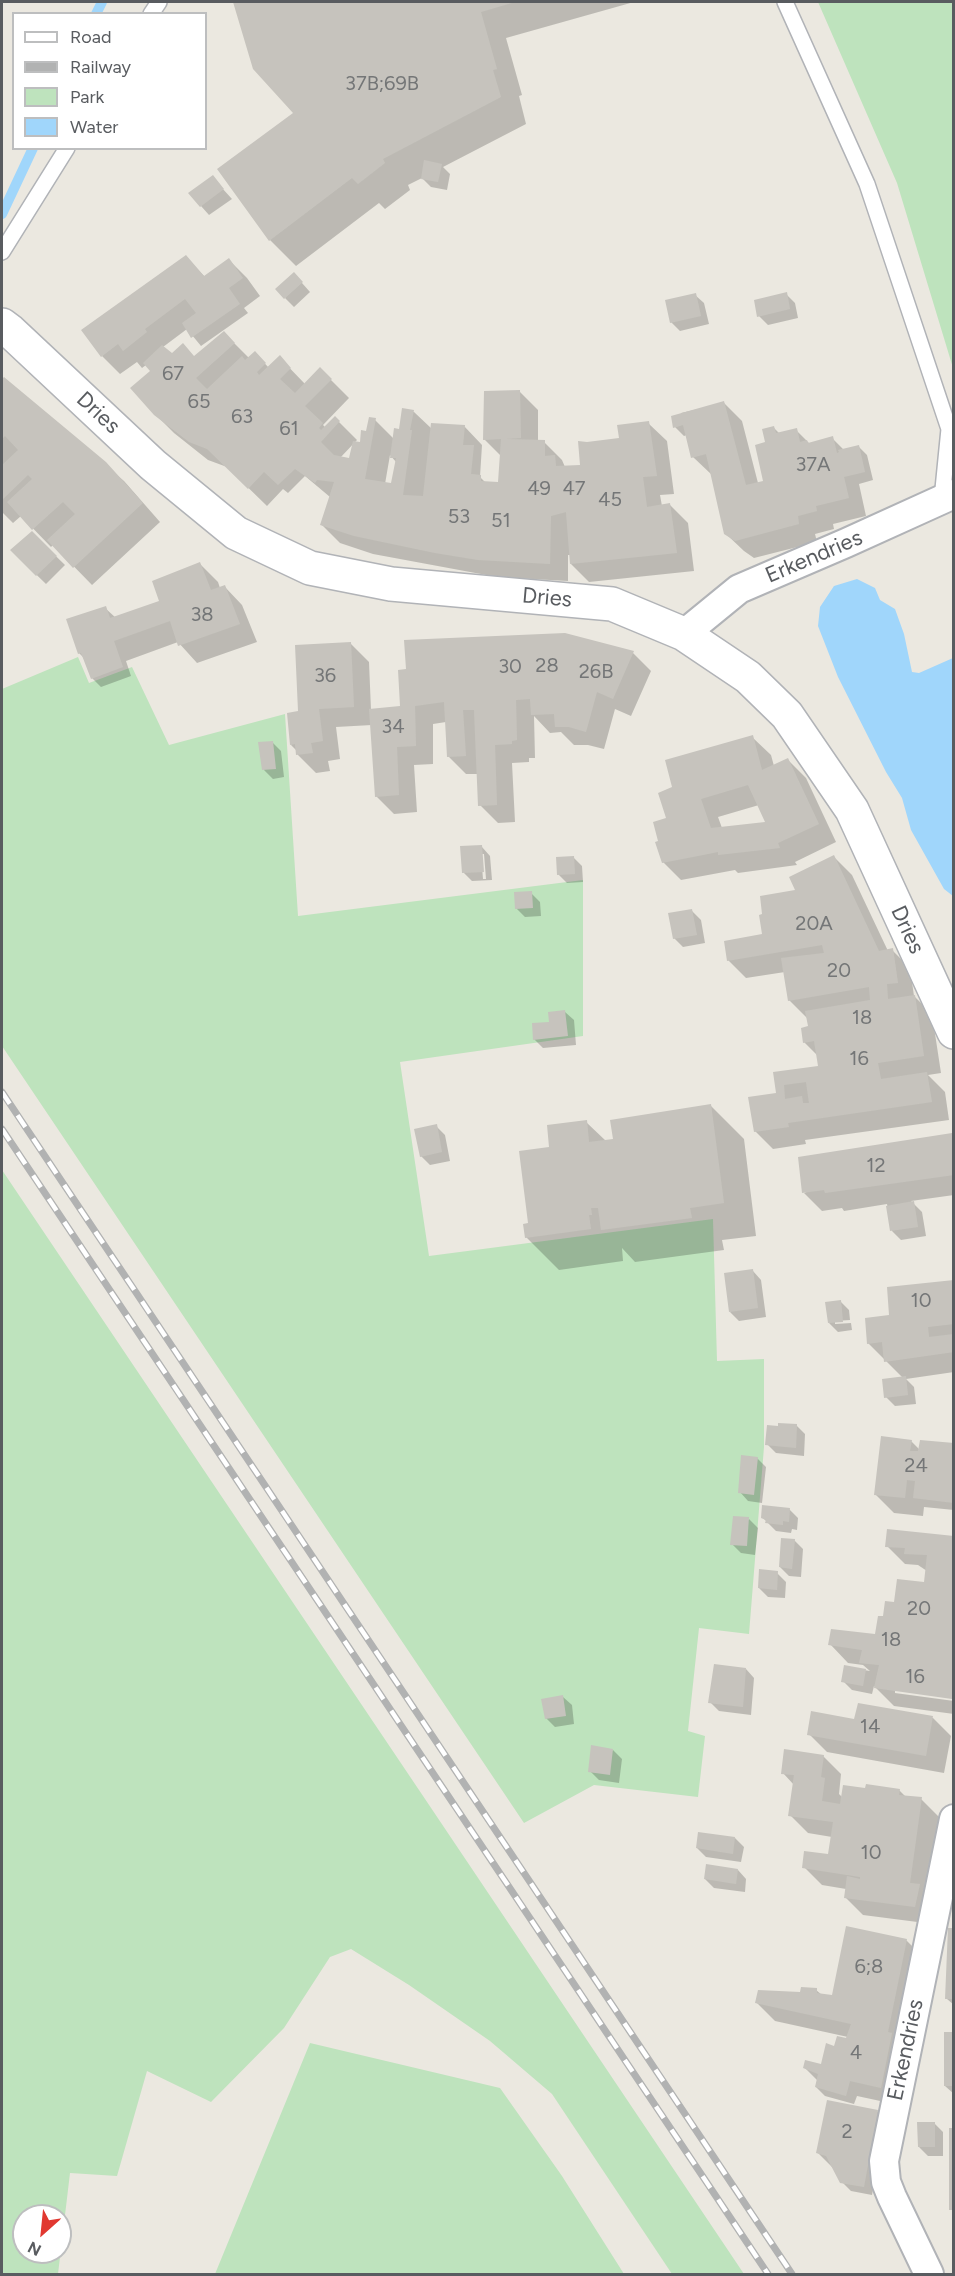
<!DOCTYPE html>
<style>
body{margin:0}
#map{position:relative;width:955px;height:2276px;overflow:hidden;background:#ebe8e0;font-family:Figtree,sans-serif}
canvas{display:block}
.frame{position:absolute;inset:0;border:3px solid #595c60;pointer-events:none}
.legend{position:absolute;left:12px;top:12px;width:195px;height:138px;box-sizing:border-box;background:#fff;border:2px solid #bdbebf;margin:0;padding:8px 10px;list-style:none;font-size:18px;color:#595c60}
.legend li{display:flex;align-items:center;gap:12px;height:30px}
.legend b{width:30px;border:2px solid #bdbebf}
.north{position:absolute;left:12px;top:2204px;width:60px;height:60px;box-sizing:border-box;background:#fff;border:2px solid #bdbebf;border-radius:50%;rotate:207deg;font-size:16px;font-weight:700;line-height:24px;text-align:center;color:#595c60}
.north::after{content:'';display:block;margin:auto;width:21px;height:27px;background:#e13830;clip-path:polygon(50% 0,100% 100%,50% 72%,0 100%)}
</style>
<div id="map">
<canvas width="955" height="2276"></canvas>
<div class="frame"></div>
<ul class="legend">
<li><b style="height:8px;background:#fff"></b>Road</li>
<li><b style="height:8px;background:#b1b2b2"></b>Railway</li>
<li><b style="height:16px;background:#bee3bd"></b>Park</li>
<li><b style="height:16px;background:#a0d6fb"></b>Water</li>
</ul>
<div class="north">N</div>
</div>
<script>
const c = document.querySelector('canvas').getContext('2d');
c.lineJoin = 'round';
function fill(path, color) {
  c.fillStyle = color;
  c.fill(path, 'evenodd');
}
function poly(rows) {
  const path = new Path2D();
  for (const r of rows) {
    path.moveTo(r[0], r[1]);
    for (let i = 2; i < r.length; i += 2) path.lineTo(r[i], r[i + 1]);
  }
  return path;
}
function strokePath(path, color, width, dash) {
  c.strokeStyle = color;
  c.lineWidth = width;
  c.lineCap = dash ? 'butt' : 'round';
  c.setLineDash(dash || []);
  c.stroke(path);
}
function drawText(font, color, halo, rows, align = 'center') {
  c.font = font + ' Figtree,sans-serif';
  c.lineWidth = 4.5;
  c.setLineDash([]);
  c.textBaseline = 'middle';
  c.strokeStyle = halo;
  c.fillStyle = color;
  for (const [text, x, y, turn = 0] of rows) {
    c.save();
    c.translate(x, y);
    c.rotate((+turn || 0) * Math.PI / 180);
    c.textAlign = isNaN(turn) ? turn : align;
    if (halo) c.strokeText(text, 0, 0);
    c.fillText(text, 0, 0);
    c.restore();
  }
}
fill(poly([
 [818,2,953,2,953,368,897,183],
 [78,657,89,683,132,667,169,745,285,714,298,916,583,880,583,1036,400,1062,429,1256,713,1219,717,1361,764,1359,764,1447,749,1634,699,1628,688,1731,705,1736,698,1797,594,1785,524,1823,2,1046,2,689],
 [2,1170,419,1790,744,2274,672,2274,552,2094,490,2041,409,1985,351,1949,330,1957,284,2028,211,2102,147,2071,117,2176,70,2173,58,2274,2,2274],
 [24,2216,60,2216,60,2252,24,2252],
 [310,2043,500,2088,562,2176,624,2274,215,2274]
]), '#bee3bd');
fill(poly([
 [857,579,875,588,880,600,895,609,904,634,912,672,919,673,953,658,953,896,944,889,911,830,902,798,886,772,838,677,818,626,820,607,834,586]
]), '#a0d6fb');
fill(poly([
 [235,2,634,2,506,38,522,95,519,96,526,124,443,167,450,174,447,190,431,187,422,178,408,185,410,190,385,209,379,203,296,266,270,240,295,113,254,68],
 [212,177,232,199,209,215,201,206],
 [186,257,205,277,229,260,247,278,260,296,244,308,248,313,201,346,187,329,163,347,172,355,195,357,224,333,249,358,255,353,269,368,280,358,305,384,320,369,349,398,323,425,326,428,335,418,357,440,340,458,351,460,375,420,394,439,400,430,404,410,414,412,432,429,464,426,482,445,480,477,486,483,499,483,501,456,484,439,520,392,538,410,538,442,544,442,562,460,565,467,582,466,587,443,621,439,648,423,667,441,674,494,660,495,662,506,670,505,688,523,694,571,589,582,571,564,570,555,568,555,568,581,497,577,373,554,340,543,322,525,330,497,305,476,288,493,283,489,267,506,227,467,208,460,174,433,155,414,152,371,146,365,142,368,137,362,120,374,102,356],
 [390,455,396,462,393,485,385,484],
 [294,274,310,292,294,307,285,298],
 [786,294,795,303,798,318,768,325,759,316],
 [695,295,704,303,709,324,680,331,671,322],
 [4,379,124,481,160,522,92,585,53,545,51,547,21,516,13,523,2,512,2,381],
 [724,403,742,421,758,483,765,482,767,443,774,428,780,434,796,430,810,444,832,438,844,450,858,446,867,455,873,480,859,484,866,516,833,524,834,529,815,534,817,542,754,558,744,551,725,533,712,475,693,457,687,435,684,436,675,427,683,419,681,413],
 [32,533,65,565,46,584,12,551],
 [200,564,218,582,220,588,224,586,242,605,257,642,197,663,178,642,126,661,131,676,101,687,92,678,85,659,79,653,105,608,116,618,161,602],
 [351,644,369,662,371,710,402,707,633,653,651,671,631,716,615,709,604,749,588,745,574,745,561,732,550,733,534,716,535,758,529,758,529,762,512,763,515,822,498,823,480,805,478,774,466,774,448,756,446,722,433,724,433,764,414,765,417,812,394,814,376,796,372,725,336,727,340,759,328,761,330,771,316,773,298,755,297,751,291,745,300,712],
 [752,737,771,755,774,766,788,760,806,778,836,842,795,862,797,865,738,873,735,870,681,880,663,862,660,842,674,788],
 [759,805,767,823,722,828,718,817],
 [272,742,281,751,284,777,273,779,264,770],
 [482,847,490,856,492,880,472,881,463,872],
 [481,854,484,854,486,879,483,879],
 [573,857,582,866,583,882,567,883,558,874],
 [834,857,852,875,888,951,892,950,910,968,914,996,932,1014,941,1073,928,1075,945,1092,949,1120,805,1140,806,1144,773,1149,755,1131,777,1094,775,1073,819,1067,818,1056,804,1042,810,1027,807,1018,789,1000,785,972,746,978,728,960,764,936,797,892],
 [531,893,540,902,541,916,525,917,516,908],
 [692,911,701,920,705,943,683,947,674,938],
 [565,1012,574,1020,576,1045,543,1048,534,1039],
 [711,1106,744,1139,756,1236,722,1240,724,1250,635,1262,622,1248,623,1261,559,1270,526,1237,551,1148,586,1122,606,1141,614,1140],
 [436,1126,445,1135,450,1161,430,1165,421,1156],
 [952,1135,954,1136,954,1195,911,1201,922,1212,926,1236,901,1240,892,1231,887,1204,844,1211,842,1208,822,1211,804,1193],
 [753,1271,761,1280,766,1317,739,1321,730,1312],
 [954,1282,954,1372,906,1379,914,1387,916,1404,895,1406,886,1397,903,1378,868,1343,891,1317],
 [840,1301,849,1310,850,1320,835,1321,835,1324,851,1323,852,1330,838,1332,829,1323],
 [796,1425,805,1434,804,1456,776,1453,767,1444,780,1427],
 [911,1441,920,1450,954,1445,954,1510,924,1507,923,1516,894,1513,876,1495],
 [757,1458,766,1467,762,1503,748,1501,740,1492],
 [789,1509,798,1518,797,1530,792,1529,791,1533,776,1531,763,1518],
 [749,1519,758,1528,755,1555,741,1553,732,1544],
 [954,1538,954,1698,895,1690,895,1693,954,1701,954,1714,894,1706,874,1686,872,1694,852,1690,843,1681,845,1667,870,1671,863,1665,848,1663,830,1644,876,1636,884,1618,895,1604,926,1584,927,1571,918,1565,905,1564,887,1546],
 [794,1540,803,1549,801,1577,789,1576,780,1567],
 [777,1573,786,1582,785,1598,768,1597,759,1588],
 [746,1669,754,1678,751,1715,719,1711,710,1702],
 [563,1697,572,1705,574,1724,555,1727,546,1718],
 [933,1718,951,1736,944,1773,827,1752,809,1734,856,1721],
 [613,1750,622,1759,619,1783,599,1780,590,1771],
 [823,1756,841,1774,839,1794,843,1798,866,1789,899,1790,906,1797,921,1799,939,1817,929,1895,933,1924,863,1915,845,1897,846,1889,822,1885,804,1867,830,1856,832,1837,808,1833,790,1815,794,1785,783,1773],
 [735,1838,744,1847,741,1862,706,1857,697,1848],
 [738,1870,746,1879,745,1892,714,1888,705,1879],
 [954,1930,954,2005,947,1999],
 [906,1940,924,1958,899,2105,857,2096,854,2104,825,2096,816,2087,818,2081,805,2068,822,2066,835,2047,847,2040,848,2037,775,2021,757,2003,816,1990,822,1995,833,1996],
 [954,2034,954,2094,945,2086],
 [877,2111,895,2129,875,2178,872,2195,851,2191,842,2182,835,2170,818,2153],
 [934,2123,943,2132,943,2156,928,2156,919,2147]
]), '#0003');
strokePath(poly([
 [96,14,102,2],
 [2,214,33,148]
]), '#a0d6fb', 10);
fill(poly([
 [233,2,515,2,481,12,497,69,493,70,501,97,383,159,385,163,358,184,352,178,269,241,217,169,293,113,253,69],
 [424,160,442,164,438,182,421,179],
 [213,175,224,189,200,207,188,193],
 [186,255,204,276,229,258,243,278,229,288,240,304,191,338,182,323,196,313,185,299,145,329,147,332,123,351,118,344,101,357,81,330],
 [294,272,303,282,284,299,275,289],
 [787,292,790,309,757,317,754,300],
 [696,293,701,316,670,323,665,300],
 [224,331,235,343,196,378,207,389,242,356,245,360,255,351,266,363,257,372,259,375,280,355,291,368,280,379,295,393,320,367,332,379,305,406,323,423,319,428,321,430,335,416,340,421,321,442,334,455,349,458,353,441,360,442,361,430,366,431,369,417,376,418,365,479,391,483,396,458,390,458,394,428,399,429,402,408,414,410,410,430,412,430,403,495,423,496,431,423,465,425,463,445,474,445,471,474,481,475,481,481,498,482,501,439,483,440,484,391,520,390,521,438,505,439,545,440,545,456,555,455,556,466,580,465,578,441,587,442,619,438,617,425,649,421,657,476,643,477,647,507,670,503,677,553,570,564,566,512,551,516,550,564,478,560,435,553,354,536,320,525,334,482,317,480,315,483,295,469,278,485,264,472,248,489,207,449,189,442,154,415,130,388,150,371,143,363,162,345,172,353,183,343,194,356],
 [4,377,106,462,143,503,73,568,47,540,75,514,63,502,32,530,7,502,32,479,28,475,2,500,2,465,18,450,5,436,2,439,2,379],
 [724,401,746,485,763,481,755,445,765,442,762,429,774,426,776,433,797,428,800,442,807,440,808,443,833,436,837,453,839,452,838,450,859,445,865,472,844,477,849,498,816,506,817,511,798,516,799,524,735,541,724,534,706,454,691,458,683,425,673,428,671,416],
 [32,531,57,556,36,576,10,550],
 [200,562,211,590,225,585,240,624,178,646,170,621,114,641,123,667,91,679,81,653,78,654,66,619,106,606,110,618,159,601,152,581],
 [565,633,634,651,613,699,597,692,586,732,569,727,555,727,554,714,531,715,530,699,516,700,517,740,512,741,512,744,495,745,497,805,478,806,474,710,463,710,466,756,447,757,444,702,415,706,416,746,397,747,399,795,375,797,369,709,400,706,398,670,406,669,404,640],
 [351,642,354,707,319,709,323,741,311,743,313,753,296,755,295,744,290,745,287,713,298,711,295,645],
 [753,735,762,770,788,758,819,824,778,843,780,848,718,855,718,852,662,863,655,842,658,841,653,822,666,818,658,793,672,787,665,760],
 [748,785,765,822,711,828,701,799],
 [273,741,276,769,262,770,258,742],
 [482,845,484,872,462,873,460,846],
 [834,855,879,951,893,948,898,983,887,984,888,999,915,995,924,1056,878,1063,881,1079,927,1072,932,1102,788,1123,789,1127,754,1132,748,1097,776,1093,773,1072,818,1066,814,1041,803,1043,801,1028,808,1026,805,1011,870,1000,869,987,788,1001,781,958,824,953,822,945,727,961,724,941,762,934,759,915,762,914,760,896,795,890,789,877],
 [806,1082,809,1103,803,1103,802,1096,785,1099,784,1085],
 [574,856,575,874,557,875,556,857],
 [532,891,533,908,515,909,514,892],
 [692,909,697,935,673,939,668,913],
 [565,1010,568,1036,533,1040,532,1023,549,1022,548,1012],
 [711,1104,724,1203,690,1208,692,1218,601,1230,598,1208,591,1208,592,1215,589,1215,591,1229,525,1238,523,1224,528,1223,519,1151,549,1147,547,1125,587,1120,589,1142,613,1139,610,1120],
 [437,1124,442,1152,420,1157,414,1129],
 [952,1133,954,1175,825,1193,824,1190,802,1193,798,1157],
 [914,1201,918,1227,890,1231,886,1206],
 [753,1269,758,1308,729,1312,724,1273],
 [954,1280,954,1324,928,1327,929,1337,954,1334,954,1352,884,1362,882,1342,867,1344,865,1318,889,1315,887,1287],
 [841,1300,843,1322,828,1323,825,1302],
 [906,1376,908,1395,884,1398,882,1379],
 [778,1423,797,1424,796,1448,765,1445,767,1425,778,1426],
 [881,1436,912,1440,910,1451,918,1451,920,1440,954,1443,954,1503,913,1498,915,1481,907,1480,905,1498,874,1495],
 [741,1455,758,1457,754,1495,738,1493],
 [762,1505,790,1508,789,1522,783,1521,783,1525,765,1523,766,1520,761,1518],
 [733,1516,749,1517,747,1546,730,1545],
 [887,1529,954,1536,952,1699,874,1688,879,1665,859,1663,862,1650,828,1645,831,1629,875,1634,878,1616,883,1616,885,1601,894,1602,897,1579,924,1582,927,1555,904,1554,905,1548,885,1547],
 [781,1538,795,1539,792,1569,779,1567],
 [759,1569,778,1571,777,1590,758,1588],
 [714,1664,746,1668,743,1707,708,1703],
 [844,1665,866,1669,863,1686,841,1682],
 [563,1695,566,1716,545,1719,541,1699],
 [858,1703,933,1716,926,1756,807,1735,811,1711,854,1719],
 [591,1745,613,1749,610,1775,588,1772],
 [784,1749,824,1755,821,1777,825,1778,822,1801,840,1804,843,1785,865,1788,866,1784,900,1789,899,1795,922,1797,910,1883,920,1884,915,1907,844,1898,847,1876,860,1879,860,1877,802,1868,804,1851,828,1854,833,1822,788,1816,794,1775,781,1774],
 [698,1832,735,1837,733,1854,696,1848],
 [706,1864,738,1869,736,1884,704,1879],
 [846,1926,907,1939,888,2032,892,2033,881,2088,850,2081,846,2096,815,2087,818,2074,803,2068,805,2060,821,2064,826,2043,834,2046,837,2036,846,2038,851,2024,755,2003,758,1990,800,1992,801,1987,817,1988,817,1993,832,1995],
 [948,1928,954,1928,954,1999,945,1999],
 [944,2032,954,2032,954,2086,944,2086],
 [827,2100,878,2110,864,2187,840,2183,826,2156,816,2153],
 [917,2122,935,2122,935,2147,918,2147],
 [949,2128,954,2128,954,2210,949,2210]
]), '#c6c3bd');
const service = poly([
 [785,2,867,184,949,429,942,499],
 [151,14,159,2],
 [2,252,67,148]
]);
const minor = poly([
 [684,634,739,589,846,543,954,494],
 [929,2274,892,2197,886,2182,884,2161,954,1819]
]);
const tertiary = poly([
 [2,325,10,331,153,465,236,533,310,568,391,584,612,604,684,634,748,677,787,715,852,810,954,1032]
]);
strokePath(service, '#b1b3b7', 18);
strokePath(minor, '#b1b3b7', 32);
strokePath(tertiary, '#b1b3b7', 36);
strokePath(service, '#fff', 15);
strokePath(minor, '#fff', 28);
strokePath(tertiary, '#fff', 33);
const rail = poly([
 [2,1092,792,2274],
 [2,1129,768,2274]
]);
strokePath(rail, '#b1b2b2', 7);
strokePath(rail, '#fff', 4.5, [14]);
drawText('20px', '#747677', null, [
 ["37B;69B",382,84],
 ["67",173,374],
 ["65",199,402],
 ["63",242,417],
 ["61",289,429],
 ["37A",813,465],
 ["49",539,489],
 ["47",574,489],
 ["45",610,500],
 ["53",459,517],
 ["51",501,521],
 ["38",202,615],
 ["28",547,666],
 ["30",510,667],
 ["26B",596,672],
 ["36",325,676],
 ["34",393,727],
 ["20A",814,924],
 ["20",839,971],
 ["18",862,1018],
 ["16",859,1059],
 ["12",876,1166],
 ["10",921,1301],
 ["24",916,1466],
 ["20",919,1609],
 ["18",891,1640],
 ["16",915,1677],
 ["14",870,1727],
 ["10",871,1853],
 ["6;8",869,1967],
 ["4",856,2053],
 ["2",847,2132]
]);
drawText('22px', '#595c60', '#fff', [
 ["Dries",98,413,43],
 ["Erkendries",814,557,-23],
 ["Dries",547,598,5],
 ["Dries",907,930,65],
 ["Erkendries",906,2050,-78]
]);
</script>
